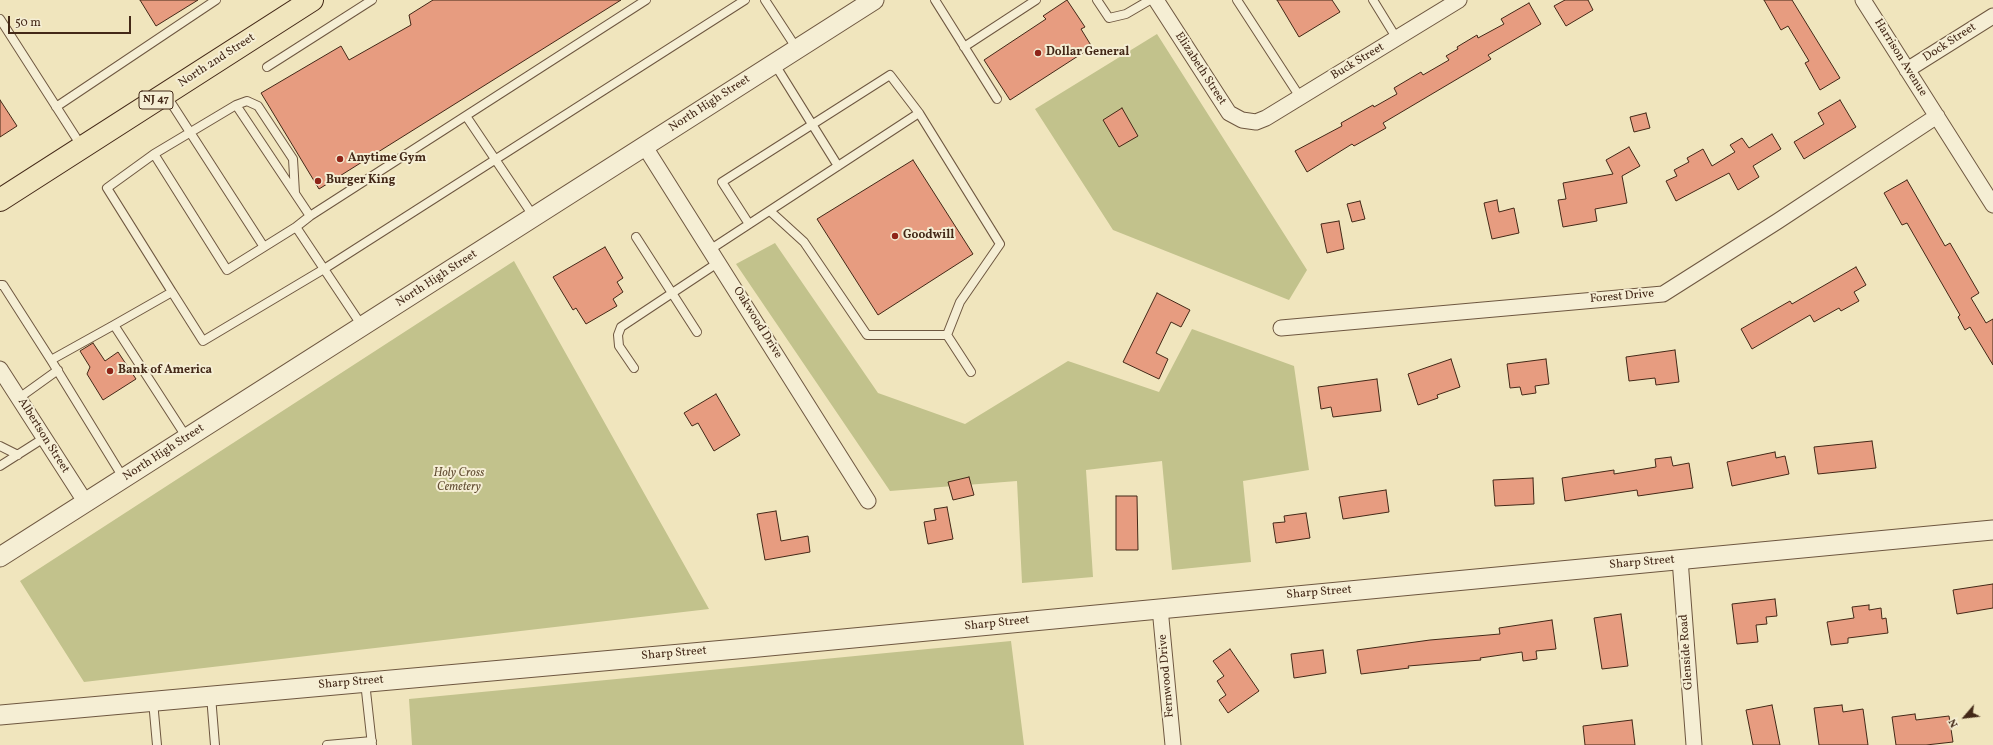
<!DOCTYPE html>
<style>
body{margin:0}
#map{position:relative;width:1993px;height:745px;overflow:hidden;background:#f0e5bd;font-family:Vollkorn,serif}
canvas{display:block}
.north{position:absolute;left:1945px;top:697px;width:40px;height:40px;-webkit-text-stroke:3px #f5eed4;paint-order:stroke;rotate:242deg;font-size:11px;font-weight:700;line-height:16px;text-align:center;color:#432817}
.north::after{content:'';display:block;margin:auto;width:14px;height:18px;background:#432817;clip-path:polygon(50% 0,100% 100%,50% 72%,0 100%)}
.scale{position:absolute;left:8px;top:16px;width:123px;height:18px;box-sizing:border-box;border:2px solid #432817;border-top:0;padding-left:5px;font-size:12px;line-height:14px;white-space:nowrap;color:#432817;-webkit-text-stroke:3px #f5eed4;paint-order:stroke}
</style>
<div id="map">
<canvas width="1993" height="745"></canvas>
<div class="north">N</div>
<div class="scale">50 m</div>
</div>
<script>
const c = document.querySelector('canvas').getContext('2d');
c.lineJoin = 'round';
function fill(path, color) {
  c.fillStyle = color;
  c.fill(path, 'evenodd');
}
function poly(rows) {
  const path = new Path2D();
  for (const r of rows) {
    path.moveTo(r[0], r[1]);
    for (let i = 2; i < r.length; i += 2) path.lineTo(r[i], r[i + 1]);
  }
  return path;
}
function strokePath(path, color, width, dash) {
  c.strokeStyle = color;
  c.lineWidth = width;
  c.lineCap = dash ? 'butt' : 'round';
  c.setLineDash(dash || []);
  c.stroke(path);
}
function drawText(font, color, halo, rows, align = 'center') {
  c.font = font + ' Vollkorn,serif';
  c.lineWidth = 4;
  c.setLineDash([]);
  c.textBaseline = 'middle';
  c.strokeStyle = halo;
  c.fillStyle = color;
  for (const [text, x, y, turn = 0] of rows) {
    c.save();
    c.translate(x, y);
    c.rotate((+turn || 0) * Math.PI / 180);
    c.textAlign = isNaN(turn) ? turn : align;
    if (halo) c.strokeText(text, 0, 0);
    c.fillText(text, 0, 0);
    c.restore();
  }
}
fill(poly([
 [1157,34,1307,270,1289,300,1113,230,1035,109],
 [775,243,878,393,965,424,1068,361,1159,392,1192,329,1294,366,1309,470,1243,481,1251,562,1172,570,1162,461,1086,470,1093,577,1022,583,1017,481,890,491,736,264],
 [514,261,709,609,84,682,20,581],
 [1011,641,1024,745,412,745,409,699]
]), '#c2c28c');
const building = poly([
 [140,0,198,0,156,26,140,0],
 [433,0,621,0,319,189,261,93,341,46,349,60,411,25,409,15,433,0],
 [1067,0,1085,27,1081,29,1092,47,1010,100,984,60,1046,19,1043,16,1067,0],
 [1277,0,1332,0,1340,12,1299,37,1277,0],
 [1565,0,1588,0,1593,10,1566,26,1554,6,1565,0],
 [1764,0,1792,0,1840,78,1820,90,1805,63,1809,61,1788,26,1781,30,1764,0],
 [1529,3,1541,24,1488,55,1491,59,1383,123,1386,128,1354,146,1352,144,1307,172,1295,151,1342,126,1341,123,1373,105,1374,107,1397,94,1394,88,1421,72,1423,75,1449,60,1446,56,1458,49,1457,47,1477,35,1478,38,1504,24,1501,19,1529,3],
 [0,100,17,126,0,137,0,100],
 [1840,100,1856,127,1804,159,1794,142,1824,124,1818,113,1840,100],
 [1122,108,1138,136,1119,147,1103,120,1122,108],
 [1646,113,1650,128,1634,132,1630,117,1646,113],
 [1772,134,1781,149,1753,166,1759,177,1738,190,1729,173,1676,201,1666,181,1677,176,1674,170,1689,162,1687,158,1703,149,1712,166,1735,152,1730,145,1742,138,1749,148,1772,134],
 [1629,147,1640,166,1622,176,1627,203,1595,209,1597,221,1563,227,1558,200,1566,199,1563,183,1613,174,1606,160,1629,147],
 [913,160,973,254,878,315,817,219,913,160],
 [1907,180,1945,246,1950,243,1979,293,1971,298,1986,323,1993,319,1993,365,1970,327,1965,330,1958,317,1960,315,1907,223,1902,225,1884,193,1907,180],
 [1497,200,1499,212,1514,208,1519,233,1492,239,1484,203,1497,200],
 [1360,201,1365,219,1352,222,1347,204,1360,201],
 [1339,221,1344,249,1327,253,1321,224,1339,221],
 [605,247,623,278,617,282,623,292,613,299,617,306,586,324,576,308,573,310,553,277,605,247],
 [1856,267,1866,285,1854,292,1859,301,1841,311,1839,308,1814,322,1810,315,1752,349,1741,329,1790,301,1792,304,1856,267],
 [1157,293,1190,310,1181,327,1171,322,1156,353,1168,359,1159,379,1123,362,1157,293],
 [93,343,105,361,118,352,136,379,103,400,87,374,90,367,80,351,93,343],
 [1675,350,1679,382,1656,385,1655,378,1629,381,1626,357,1675,350],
 [1451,359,1460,387,1437,395,1438,398,1418,405,1408,374,1451,359],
 [1546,359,1549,384,1535,386,1536,393,1522,395,1520,387,1510,388,1507,364,1546,359],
 [1377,379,1381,411,1333,417,1331,407,1321,409,1318,387,1377,379],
 [716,394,740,435,714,451,698,423,692,426,684,413,716,394],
 [1872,441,1876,468,1818,474,1814,447,1872,441],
 [1775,452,1776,458,1785,456,1789,474,1732,486,1727,462,1775,452],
 [1671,457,1673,466,1689,463,1693,488,1638,496,1637,490,1565,501,1562,478,1614,470,1614,474,1656,467,1655,459,1671,457],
 [969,477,974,495,953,500,948,482,969,477],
 [1533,478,1534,504,1495,506,1493,480,1533,478],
 [1386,490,1389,512,1343,519,1339,497,1386,490],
 [1116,496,1137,496,1138,550,1116,550,1116,496],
 [947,507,953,539,928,544,924,522,936,520,934,509,947,507],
 [776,511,781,541,808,536,810,552,765,560,757,514,776,511],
 [1306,513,1310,538,1276,543,1273,523,1285,522,1284,516,1306,513],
 [1993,584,1993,608,1957,614,1953,590,1993,584],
 [1775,599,1777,616,1766,617,1767,624,1756,625,1758,642,1737,644,1732,604,1775,599],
 [1869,605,1869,610,1881,608,1882,619,1886,618,1888,633,1848,638,1848,643,1831,645,1827,622,1854,618,1852,607,1869,605],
 [1621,614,1628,666,1602,669,1594,618,1621,614],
 [1552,620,1556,649,1536,651,1537,659,1523,661,1522,652,1480,658,1481,660,1408,666,1409,668,1361,674,1357,650,1430,640,1500,634,1499,628,1552,620],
 [1230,649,1259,691,1228,713,1219,700,1226,695,1217,681,1224,676,1213,661,1230,649],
 [1323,650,1326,673,1294,678,1291,654,1323,650],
 [1772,705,1780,745,1753,745,1746,710,1772,705],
 [1842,705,1843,712,1863,709,1868,745,1819,745,1814,708,1842,705],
 [1915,714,1916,720,1949,716,1953,742,1926,745,1896,745,1892,717,1915,714],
 [1632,720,1635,745,1585,745,1583,726,1632,720]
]);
fill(building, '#e79c80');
strokePath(building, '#432817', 1);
const service = poly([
 [765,0,797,49],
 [935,0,997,99],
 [1097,0,1109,18,1126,14,1150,0],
 [1237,0,1300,97],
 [1373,0,1397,39],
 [0,19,82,147],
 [964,47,1036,0],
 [774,63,838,166],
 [267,67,372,0],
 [166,95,264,247],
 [236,105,310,216],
 [56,107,216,0],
 [466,116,534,217],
 [295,193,293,159,258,106,247,101,236,105,154,154,227,270,296,227,362,326],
 [749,224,722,182,890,75,919,113],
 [296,227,310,216,646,0],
 [636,237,697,332],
 [711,249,919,113,1000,244,960,302,947,335,867,335,804,242,770,211],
 [0,285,3,285,51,360,124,479],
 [172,292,203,341,324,269,745,0],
 [114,325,172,292,107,188,154,154],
 [947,335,971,372],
 [51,360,114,325,187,438],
 [634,368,619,346,618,335,621,327,719,262],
 [19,398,58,370],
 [0,446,18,455],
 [0,466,44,438],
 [365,682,372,745],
 [211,696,215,745],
 [153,701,157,745],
 [327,745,372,741]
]);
const minor = poly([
 [1156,0,1229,113,1242,120,1256,122,1266,118,1459,0],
 [1863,0,1993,205],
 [1907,70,1993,16],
 [645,147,868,501],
 [1281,328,1663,294,1778,221,1937,116],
 [0,369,86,503],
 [1680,559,1694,745],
 [1160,608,1173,745]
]);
const tertiary = poly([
 [0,557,874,0],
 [0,715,748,648,1993,530]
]);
const primary = poly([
 [0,200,312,0]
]);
strokePath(service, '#6e5740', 10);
strokePath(minor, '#6e5740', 17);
strokePath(tertiary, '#6e5740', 21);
strokePath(primary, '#432817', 24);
strokePath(service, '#f5eed4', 8);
strokePath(minor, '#f5eed4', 15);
strokePath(tertiary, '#f5eed4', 19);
strokePath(primary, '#f0e5bd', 22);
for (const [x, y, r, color] of [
 [1038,53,4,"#8f2418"],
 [340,159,4,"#8f2418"],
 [318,181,4,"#8f2418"],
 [895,236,4,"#8f2418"],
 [110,371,4,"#8f2418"]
]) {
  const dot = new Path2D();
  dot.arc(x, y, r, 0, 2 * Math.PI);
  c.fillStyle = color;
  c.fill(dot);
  strokePath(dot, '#f5eed4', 1.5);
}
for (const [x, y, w] of [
 [156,100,34]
]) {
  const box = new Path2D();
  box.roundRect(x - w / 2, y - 9, w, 18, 3);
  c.fillStyle = '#f5eed4';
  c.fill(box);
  strokePath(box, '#432817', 1);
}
drawText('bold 11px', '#432817', null, [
 ["NJ 47",156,100]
]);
drawText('12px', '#432817', '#f5eed4', [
 ["Dock Street",1950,43,-33],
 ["Harrison Avenue",1900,58,58],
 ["North 2nd Street",217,61,-33],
 ["Buck Street",1358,62,-31],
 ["Elizabeth Street",1200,69,57],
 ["North High Street",710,104,-33],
 ["North High Street",437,279,-33],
 ["Forest Drive",1622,297,-5],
 ["Oakwood Drive",757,323,58],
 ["Albertson Street",43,436,58],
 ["North High Street",164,453,-33],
 ["Sharp Street",1642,563,-5],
 ["Sharp Street",1319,593,-5],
 ["Sharp Street",997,624,-6],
 ["Glenside Road",1687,652,-94],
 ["Sharp Street",674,654,-5],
 ["Fernwood Drive",1167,676,-95],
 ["Sharp Street",351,683,-5]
]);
drawText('bold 12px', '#432817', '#f5eed4', [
 ["Dollar General",1046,53],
 ["Anytime Gym",348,159],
 ["Burger King",326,181],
 ["Goodwill",903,236],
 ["Bank of America",118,371]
], 'left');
drawText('italic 12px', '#634e34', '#f5eed4', [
 ["Holy Cross",459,474],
 ["Cemetery",459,488]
]);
</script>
